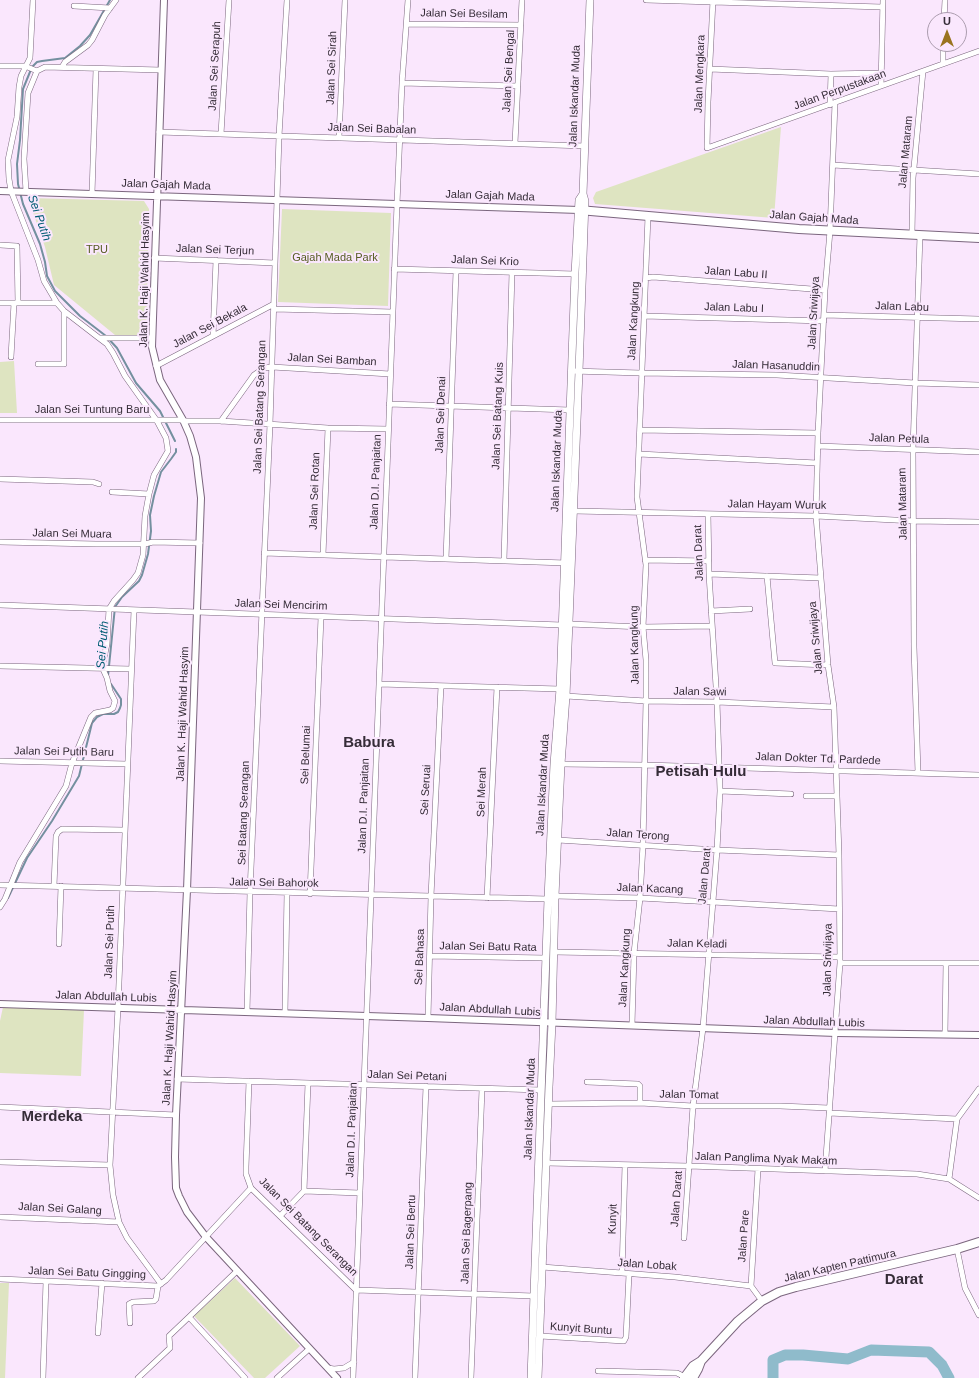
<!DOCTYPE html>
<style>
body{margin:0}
#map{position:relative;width:979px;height:1378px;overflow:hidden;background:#fae7fd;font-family:Arial,sans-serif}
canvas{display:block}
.north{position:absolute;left:927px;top:12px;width:40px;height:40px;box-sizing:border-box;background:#fae7fd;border:1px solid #ab9cae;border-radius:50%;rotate:0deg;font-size:11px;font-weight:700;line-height:16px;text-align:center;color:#352c37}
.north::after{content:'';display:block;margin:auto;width:14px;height:18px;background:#9a741f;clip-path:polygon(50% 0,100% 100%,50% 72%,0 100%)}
</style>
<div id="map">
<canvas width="979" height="1378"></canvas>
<div class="north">U</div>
</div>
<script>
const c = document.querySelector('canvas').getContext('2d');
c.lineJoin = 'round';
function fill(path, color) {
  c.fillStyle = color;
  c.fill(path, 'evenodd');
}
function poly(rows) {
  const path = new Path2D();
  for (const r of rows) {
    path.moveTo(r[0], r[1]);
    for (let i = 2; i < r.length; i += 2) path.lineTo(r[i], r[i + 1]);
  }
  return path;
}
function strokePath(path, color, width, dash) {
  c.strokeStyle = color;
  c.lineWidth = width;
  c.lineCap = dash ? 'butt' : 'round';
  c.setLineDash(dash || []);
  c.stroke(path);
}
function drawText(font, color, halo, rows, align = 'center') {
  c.font = font + ' Arial,sans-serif';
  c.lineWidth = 4;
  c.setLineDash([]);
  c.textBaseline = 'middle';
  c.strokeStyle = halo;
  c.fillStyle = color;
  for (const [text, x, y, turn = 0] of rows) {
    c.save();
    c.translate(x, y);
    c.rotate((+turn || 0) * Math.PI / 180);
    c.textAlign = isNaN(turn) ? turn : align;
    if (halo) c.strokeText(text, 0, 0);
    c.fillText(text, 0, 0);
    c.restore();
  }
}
fill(poly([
 [781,127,774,218,595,204,593,198,596,192],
 [28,198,144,201,149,209,146,336,115,335,54,285,45,247],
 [282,209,391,213,388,306,278,302],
 [14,361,17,413,0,413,0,362],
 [3,1007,84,1010,81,1076,0,1073,0,1021],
 [235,1278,300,1346,265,1378,254,1378,194,1316],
 [0,1283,9,1283,5,1378,0,1378]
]), '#dee4c1');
strokePath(poly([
 [110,0,90,35,80,46,65,58,42,61,37,62,32,67,23,89,20,140,17,164,18,184,23,204,40,244,45,262,47,276,55,291,80,316,106,336,117,348,136,383,160,411,175,441],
 [108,676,115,607,122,597,139,581,142,575,148,554,151,531,150,515,154,496,161,472,171,459,176,452,176,449],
 [8,898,27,858,52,821,79,776,92,723,97,717,103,714,114,714,118,712,120,708,121,705,121,699,111,684]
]), '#74909f', 2);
strokePath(poly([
 [773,1378,773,1360,785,1355,803,1355,848,1359,871,1350,929,1352,942,1365,949,1378]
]), '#8fbbcb', 11);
const minor = poly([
 [33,0,30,58,21,76,19,87,17,117,8,160,9,179,11,191,38,260,44,281,57,303],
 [646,0,882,7],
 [713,0,708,102,707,148,979,51],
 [74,6,110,8],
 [944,20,945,0],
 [407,24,521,25],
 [943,64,943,44],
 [0,66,25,66,37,71],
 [62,67,65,62,88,45,92,40,105,15,116,0],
 [710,69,831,74,881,73],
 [402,83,518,86],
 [881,86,883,0],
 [830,105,831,74],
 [159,132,585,146],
 [221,134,229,0],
 [339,137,345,0],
 [515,143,522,0],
 [833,165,979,174],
 [26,191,24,159,28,93,37,71,45,67,161,70],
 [92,194,96,69],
 [912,234,913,178,923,71],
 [0,245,17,246,18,303],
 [154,258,275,263],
 [394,269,575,274],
 [646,278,653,277,825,290],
 [0,303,57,303,64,311,99,338,151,338],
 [274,309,393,312],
 [824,315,979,319],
 [644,316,824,321],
 [213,336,216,260],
 [11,357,14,303],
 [38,364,64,364,64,311],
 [156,366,274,304],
 [572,371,641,373,777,375,915,383,979,385],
 [389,404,570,410],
 [0,420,183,420],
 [184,421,221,421,328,428,388,429],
 [221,421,254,375,264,368,272,367,390,374],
 [640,430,818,433],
 [818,446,979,452],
 [639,454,817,463],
 [0,479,93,482,99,484],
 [112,492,149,494],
 [574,511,816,516,914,521,979,522],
 [0,542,96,544,145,544,153,542,200,543],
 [264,553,566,563],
 [323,555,328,428],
 [446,559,456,271],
 [504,560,512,272],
 [645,560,709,561],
 [709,574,821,578],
 [767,576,775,663,828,665],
 [0,605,562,625],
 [134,610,118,1007,110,1165,113,1195,119,1222,127,1238,161,1284],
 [711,611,750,609],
 [569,624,643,627,712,626],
 [0,666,131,669],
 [379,684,560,689],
 [566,696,646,701,717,702,834,707],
 [0,761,127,764],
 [561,764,645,765,979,775],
 [918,773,914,647,913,449,920,235],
 [720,791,791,794],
 [806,796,837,796],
 [558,840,717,850,839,855],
 [0,885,548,899],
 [54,886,56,836,58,832,62,829,124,830],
 [310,894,321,617],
 [555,896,640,898,839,909],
 [487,898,497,687],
 [0,907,5,899,20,862,66,786,72,763,91,717,95,713,110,710,113,708,115,701,110,691,107,678,102,667,107,644,109,609,114,601,133,580,138,573,143,555,145,516,149,494,154,475,168,451,166,438,157,421,125,376,113,353,107,344,99,338],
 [59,944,61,886],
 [554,952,840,957],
 [430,956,546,958],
 [840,963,979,963],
 [247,1012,250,892,270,424,279,136,287,0],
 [285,1013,287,893],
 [428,1018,431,896,441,686],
 [632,1025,634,953,640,898,643,845,646,701,646,660,643,627,646,565,637,497,648,216],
 [945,1034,946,963],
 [177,1079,541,1090],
 [249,1081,246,1167,246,1174,251,1188,356,1290,534,1296],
 [587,1082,638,1084,640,1086,640,1103],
 [548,1104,640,1103,693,1106,780,1106,829,1108],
 [0,1107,176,1115],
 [829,1113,957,1119],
 [0,1162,110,1165],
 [546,1163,689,1166,917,1174,949,1179,979,1198],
 [758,1169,751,1286,762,1301],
 [825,1171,840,963,839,855,834,707,828,665,816,516,818,433,825,290,830,231,835,103],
 [949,1179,957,1119,979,1089],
 [304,1191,308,1083],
 [280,1216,304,1191,360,1193],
 [0,1217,119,1222],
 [684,1238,693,1106,703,1028,717,850,720,791,717,702,709,574,708,514],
 [957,1249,965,1288,979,1315],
 [542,1267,675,1277,751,1286],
 [622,1273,625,1165],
 [0,1279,158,1286,166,1280,251,1188],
 [189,1317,237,1271],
 [130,1323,129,1304,133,1302,154,1301,156,1299,158,1286],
 [98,1333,102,1283],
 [540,1336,624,1341,626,1337,629,1274],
 [328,1368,334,1369,344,1368,354,1362],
 [598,1371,677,1373,685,1377],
 [43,1378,46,1281],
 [138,1378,170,1348,169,1336,189,1317,245,1378],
 [277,1378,309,1349],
 [353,1378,397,204,402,83,408,0],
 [415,1378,426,1086],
 [471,1378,482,1089]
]);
const tertiary = poly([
 [164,0,152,347,160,380,183,420,190,436,196,457,201,498,187,890,176,1115,175,1157,176,1188,179,1196,187,1212,206,1237,337,1378],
 [0,191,579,210],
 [0,1004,428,1018,836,1033,979,1035]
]);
const secondary = poly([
 [531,1378,548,899,554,764,560,689,575,274,579,200,583,194],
 [538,1378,549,1087,552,1023,555,896,561,764,566,696,579,371,585,201,583,194,590,0]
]);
const primary = poly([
 [579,210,799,229,979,238],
 [684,1378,693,1366,701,1361],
 [693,1378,698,1369,701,1361,738,1321,762,1301,779,1292,796,1287,957,1249,979,1242]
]);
strokePath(minor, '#7b667e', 6);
strokePath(tertiary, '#7b667e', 8);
strokePath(secondary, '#7b667e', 8);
strokePath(primary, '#7b667e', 10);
strokePath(minor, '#fff', 5);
strokePath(tertiary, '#fff', 6);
strokePath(secondary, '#fff', 7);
strokePath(primary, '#fff', 8);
drawText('11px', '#352c37', '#fae7fd', [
 ["Jalan Sei Besilam",464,14,1],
 ["Jalan Sei Serapuh",215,66,-87],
 ["Jalan Sei Sirah",332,68,-88],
 ["Jalan Sei Bengal",509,71,-87],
 ["Jalan Mengkara",700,74,-88],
 ["Jalan Perpustakaan",840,90,-20],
 ["Jalan Iskandar Muda",575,96,-88],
 ["Jalan Sei Babalan",372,129,2],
 ["Jalan Mataram",906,152,-85],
 ["Jalan Gajah Mada",166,185,2],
 ["Jalan Gajah Mada",490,196,2],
 ["Jalan Gajah Mada",814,218,4],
 ["Jalan Sei Terjun",215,250,2],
 ["Jalan Sei Krio",485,261,2],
 ["Jalan Labu II",736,273,4],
 ["Jalan K. Haji Wahid Hasyim",145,280,-89],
 ["Jalan Labu",902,307,2],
 ["Jalan Labu I",734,308,2],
 ["Jalan Sriwijaya",814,313,-87],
 ["Jalan Kangkung",634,321,-87],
 ["Jalan Sei Bekala",210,326,-28],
 ["Jalan Sei Bamban",332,360,3],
 ["Jalan Hasanuddin",776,366,2],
 ["Jalan Sei Batang Serangan",260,407,-88],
 ["Jalan Sei Tuntung Baru",92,410],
 ["Jalan Sei Denai",441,415,-88],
 ["Jalan Sei Batang Kuis",498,416,-88],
 ["Jalan Petula",899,439,2],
 ["Jalan Iskandar Muda",557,461,-88],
 ["Jalan D.I. Panjaitan",376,482,-88],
 ["Jalan Sei Rotan",315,491,-88],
 ["Jalan Mataram",903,504,-91],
 ["Jalan Hayam Wuruk",777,505,1],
 ["Jalan Sei Muara",72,534,1],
 ["Jalan Darat",699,553,-92],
 ["Jalan Sei Mencirim",281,605,2],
 ["Jalan Sriwijaya",816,638,-95],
 ["Jalan Kangkung",635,645,-91],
 ["Jalan Sawi",700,692,1],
 ["Jalan K. Haji Wahid Hasyim",183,714,-88],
 ["Jalan Sei Putih Baru",64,752,1],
 ["Sei Belumai",306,755,-88],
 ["Jalan Dokter Td. Pardede",818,759,2],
 ["Jalan Iskandar Muda",543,785,-87],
 ["Sei Seruai",426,790,-87],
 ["Sei Merah",482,792,-88],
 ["Jalan D.I. Panjaitan",364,806,-88],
 ["Sei Batang Serangan",244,813,-88],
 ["Jalan Terong",638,835,4],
 ["Jalan Darat",705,876,-85],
 ["Jalan Sei Bahorok",274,883,1],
 ["Jalan Kacang",650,889,2],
 ["Jalan Sei Putih",110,942,-88],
 ["Jalan Keladi",697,944,1],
 ["Jalan Sei Batu Rata",488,947,1],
 ["Sei Bahasa",420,957,-88],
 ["Jalan Sriwijaya",828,960,-89],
 ["Jalan Kangkung",625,968,-87],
 ["Jalan Abdullah Lubis",106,997,2],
 ["Jalan Abdullah Lubis",490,1010,3],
 ["Jalan Abdullah Lubis",814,1022,2],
 ["Jalan K. Haji Wahid Hasyim",170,1038,-87],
 ["Jalan Sei Petani",407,1076,2],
 ["Jalan Tomat",689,1095,1],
 ["Jalan Iskandar Muda",530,1109,-88],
 ["Jalan D.I. Panjaitan",352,1130,-88],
 ["Jalan Panglima Nyak Makam",766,1159,2],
 ["Jalan Darat",677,1199,-86],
 ["Jalan Sei Galang",60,1209,3],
 ["Kunyit",613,1219,-88],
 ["Jalan Sei Batang Serangan",308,1227,45],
 ["Jalan Sei Bertu",411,1232,-88],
 ["Jalan Sei Bagerpang",467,1233,-88],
 ["Jalan Pare",744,1236,-86],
 ["Jalan Lobak",647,1265,4],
 ["Jalan Kapten Pattimura",840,1266,-13],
 ["Jalan Sei Batu Gingging",87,1273,2],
 ["Kunyit Buntu",581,1329,4]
]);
drawText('11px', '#565d22', '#fae7fd', [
 ["TPU",97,250],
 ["Gajah Mada Park",335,258]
]);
drawText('italic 12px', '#015d74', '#fae7fd', [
 ["Sei Putih",39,218,70],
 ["Sei Putih",103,645,-85]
]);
drawText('bold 15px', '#352c37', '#fae7fd', [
 ["Babura",369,743],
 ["Petisah Hulu",701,772],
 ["Merdeka",52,1117],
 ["Darat",904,1280]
]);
</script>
